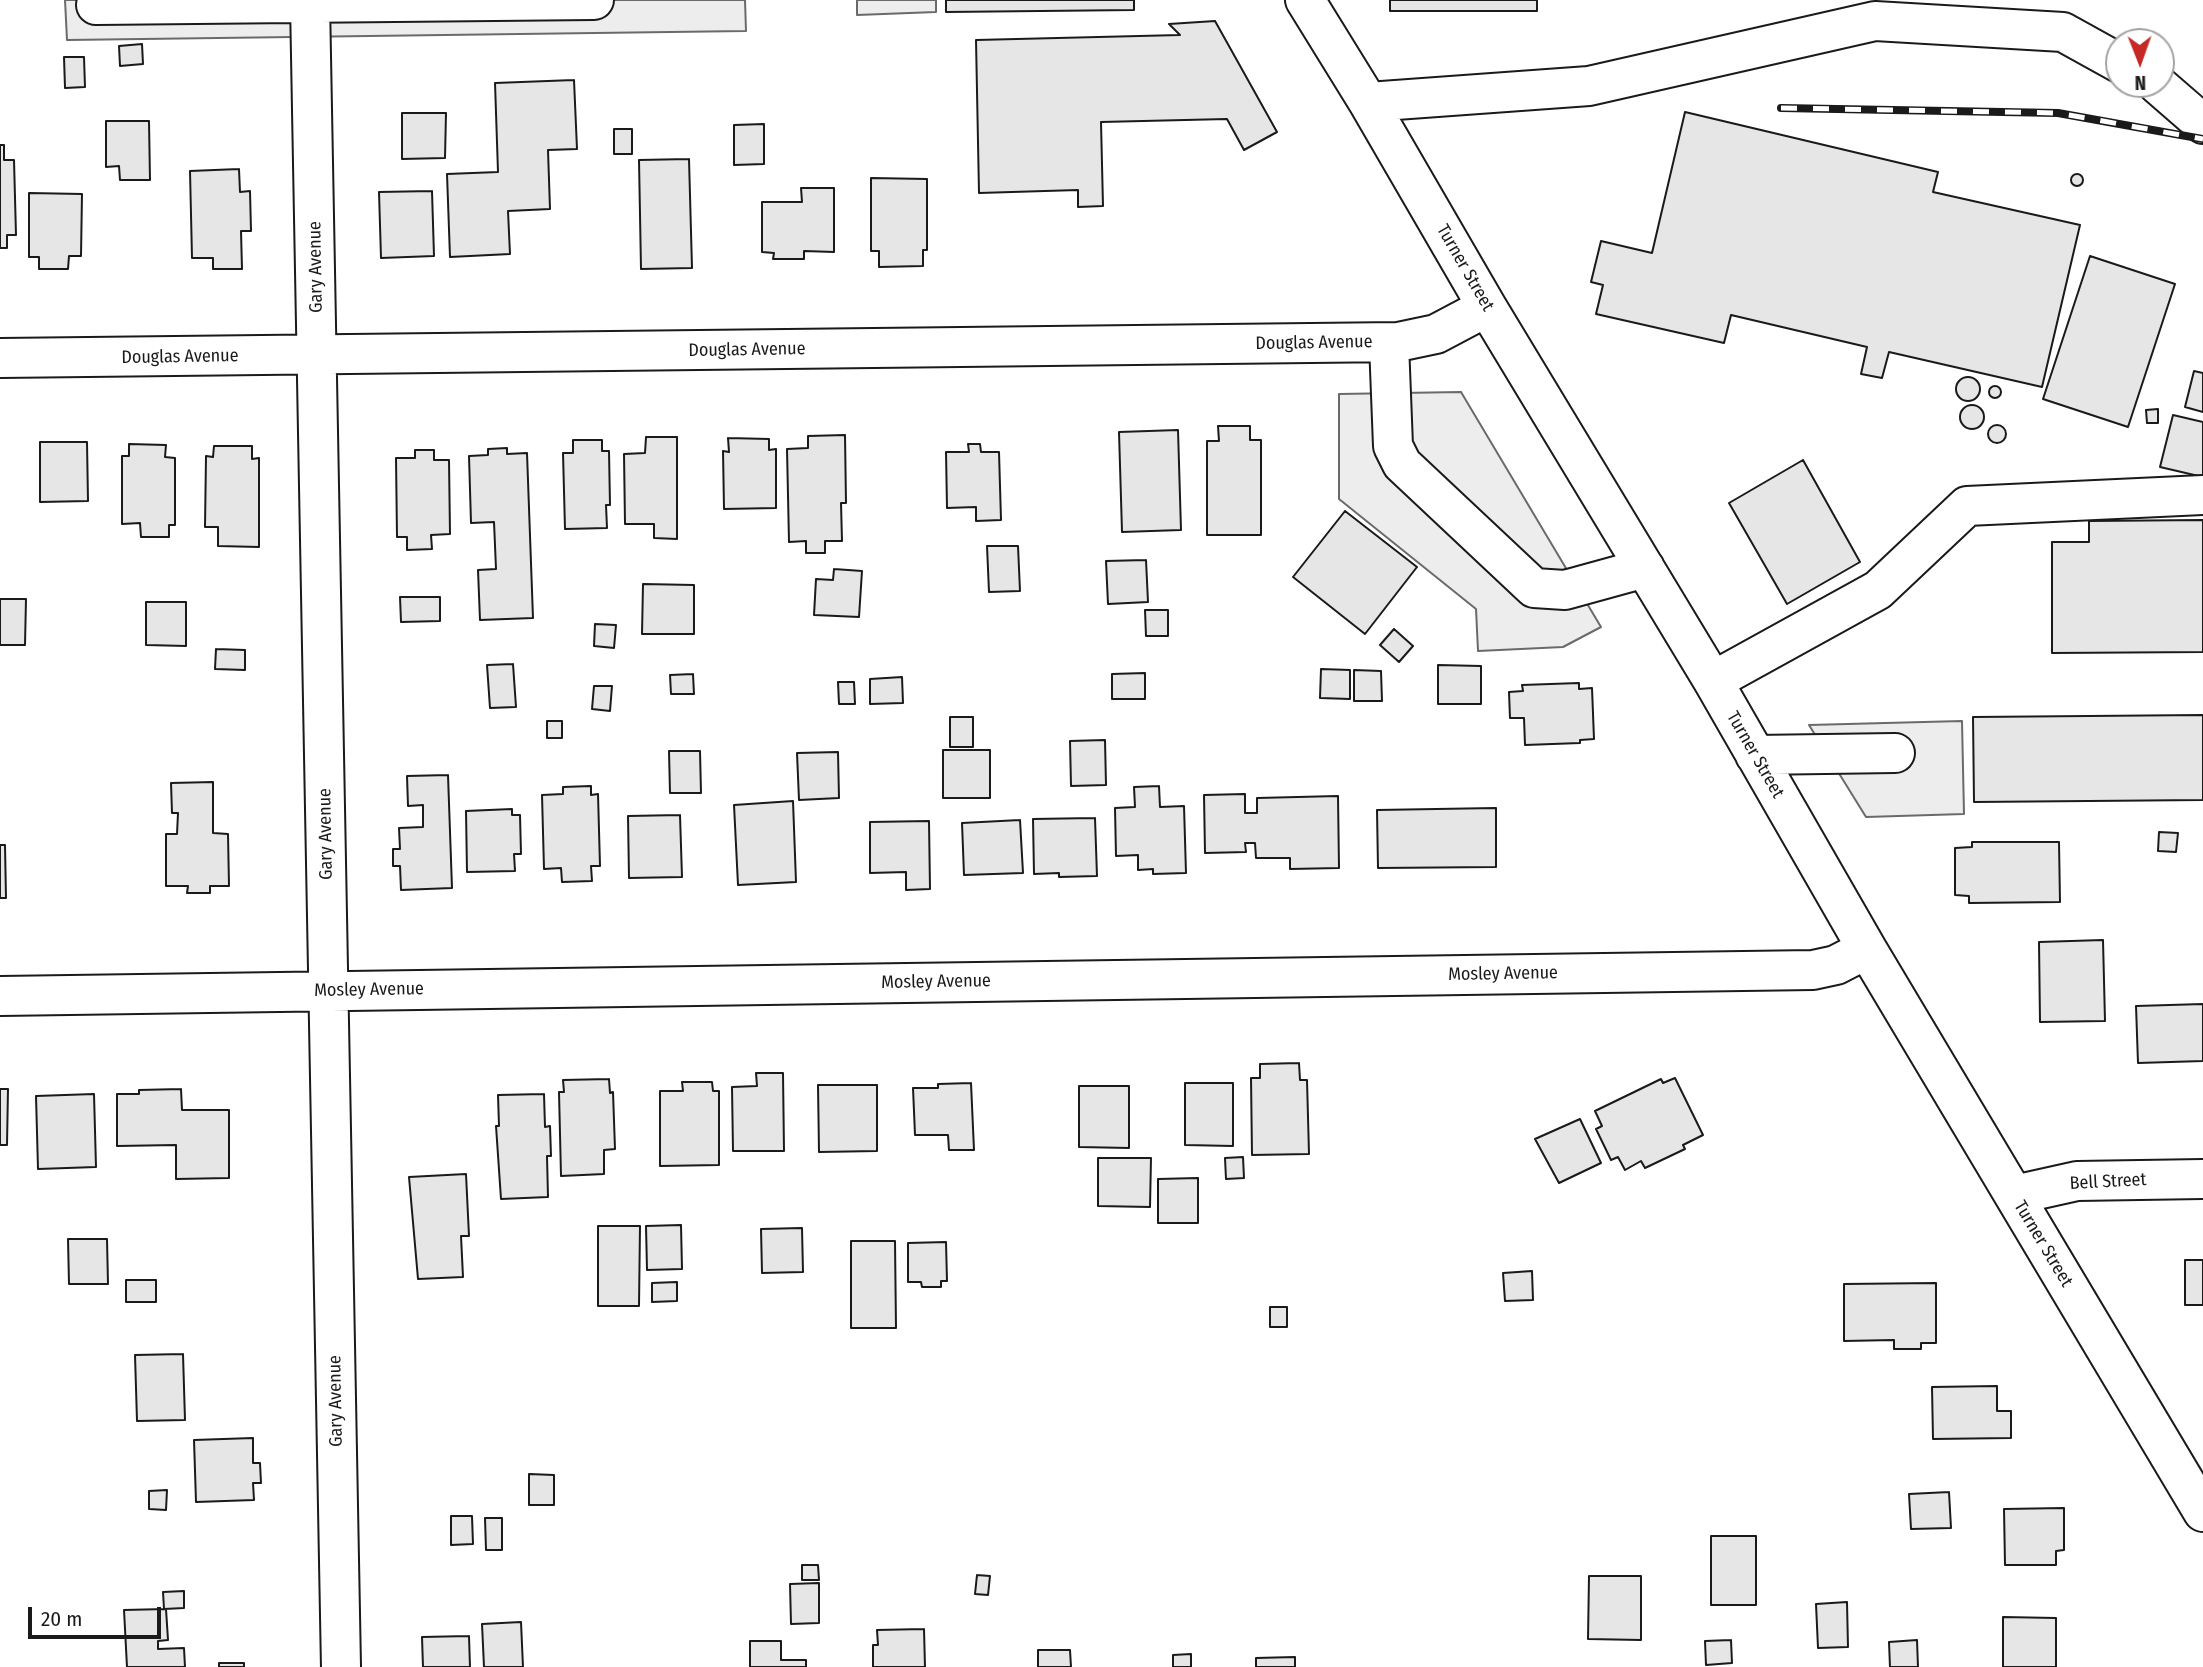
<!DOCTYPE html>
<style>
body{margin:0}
#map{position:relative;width:2203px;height:1667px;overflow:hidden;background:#fff;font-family:"Fira Sans Condensed",sans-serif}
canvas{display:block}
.north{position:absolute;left:2105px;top:28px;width:70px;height:70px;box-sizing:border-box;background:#fff;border:2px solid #a3a3a3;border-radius:50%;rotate:179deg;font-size:19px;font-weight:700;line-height:28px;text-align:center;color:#1a1a1a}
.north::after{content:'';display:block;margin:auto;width:24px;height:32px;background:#c62828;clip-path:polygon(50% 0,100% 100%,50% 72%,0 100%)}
.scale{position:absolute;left:28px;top:1607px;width:133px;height:32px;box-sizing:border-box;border:4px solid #1a1a1a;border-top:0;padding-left:9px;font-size:21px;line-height:24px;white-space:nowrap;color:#1a1a1a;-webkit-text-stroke:5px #fff;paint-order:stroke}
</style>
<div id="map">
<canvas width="2203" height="1667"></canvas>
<div class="north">N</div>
<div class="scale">20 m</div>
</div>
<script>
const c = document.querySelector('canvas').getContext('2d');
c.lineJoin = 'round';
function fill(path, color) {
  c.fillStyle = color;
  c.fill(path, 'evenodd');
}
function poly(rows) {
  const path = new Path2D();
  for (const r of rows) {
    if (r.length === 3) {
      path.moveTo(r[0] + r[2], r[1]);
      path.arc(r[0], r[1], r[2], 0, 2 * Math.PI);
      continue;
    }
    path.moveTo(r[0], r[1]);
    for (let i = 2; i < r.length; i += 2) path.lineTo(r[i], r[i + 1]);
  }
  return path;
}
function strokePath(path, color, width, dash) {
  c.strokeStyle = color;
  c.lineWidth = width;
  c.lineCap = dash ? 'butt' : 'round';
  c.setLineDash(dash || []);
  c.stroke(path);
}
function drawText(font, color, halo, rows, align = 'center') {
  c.font = font + ' "Fira Sans Condensed",sans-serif';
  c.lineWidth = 5;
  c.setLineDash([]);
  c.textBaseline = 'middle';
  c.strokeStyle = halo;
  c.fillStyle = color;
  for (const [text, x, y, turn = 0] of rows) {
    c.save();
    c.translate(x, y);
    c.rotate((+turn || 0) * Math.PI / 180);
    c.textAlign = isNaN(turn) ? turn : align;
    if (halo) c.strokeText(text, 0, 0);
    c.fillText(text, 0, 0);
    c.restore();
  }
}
const built = poly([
 [65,0,745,0,746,31,67,40,65,0],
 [857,0,936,0,936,12,857,15,857,0],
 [1461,392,1601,627,1563,647,1478,651,1476,609,1339,499,1339,394,1461,392],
 [1962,721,1964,814,1866,817,1809,725,1962,721]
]);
fill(built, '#ededed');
strokePath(built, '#6a6a6a', 2);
const building = poly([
 [946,0,1134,0,1134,10,946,12,946,0],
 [1390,0,1537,0,1537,11,1390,11,1390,0],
 [1215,21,1277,132,1244,150,1227,119,1101,122,1103,206,1078,207,1078,190,979,193,976,40,1180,35,1169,24,1215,21],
 [142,44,143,64,120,66,119,46,142,44],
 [64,57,84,57,85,87,65,88,64,57],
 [574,80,577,149,548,150,550,209,508,211,510,254,450,257,447,174,498,172,495,83,574,80],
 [1685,112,1938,172,1933,192,2080,225,2042,387,1889,352,1882,378,1861,374,1867,347,1731,315,1724,343,1596,314,1603,285,1591,282,1601,241,1652,253,1685,112],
 [402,113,446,113,445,158,402,159,402,113],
 [106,121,149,121,150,180,120,180,119,166,106,167,106,121],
 [764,124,764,164,734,165,734,125,764,124],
 [614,129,632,129,632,154,614,154,614,129],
 [0,145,4,145,4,160,14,160,16,235,7,235,7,248,0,248,0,145],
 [689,159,692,268,641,269,639,160,689,159],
 [239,169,240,192,250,191,251,231,241,231,242,269,213,269,213,258,192,258,190,171,239,169],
 [2077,180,6],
 [871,178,927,179,927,250,923,250,923,266,879,267,879,251,871,251,871,178],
 [801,188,834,188,834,252,804,251,804,259,773,259,774,253,762,252,762,202,802,202,801,188],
 [432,191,434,256,381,258,379,192,432,191],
 [29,193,82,194,81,256,69,256,68,269,39,269,39,257,29,257,29,193],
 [2090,256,2175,284,2128,427,2043,399,2090,256],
 [2194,371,2203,373,2203,412,2185,407,2194,371],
 [1968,389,12],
 [1995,392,6],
 [1972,417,12],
 [2158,409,2158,423,2147,423,2146,410,2158,409],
 [2173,415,2203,422,2203,477,2160,467,2173,415],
 [1997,434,9],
 [1218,426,1250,426,1250,440,1261,440,1261,535,1207,535,1207,441,1219,441,1218,426],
 [1178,430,1181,530,1122,532,1119,432,1178,430],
 [845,435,846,503,841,503,842,541,825,541,825,553,806,553,806,541,789,542,787,449,808,448,808,436,845,435],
 [646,437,677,437,677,539,654,538,654,524,625,524,624,454,645,453,646,437],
 [728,438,769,439,769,450,776,449,776,508,724,509,723,451,729,452,728,438],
 [573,440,602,440,602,451,609,451,610,505,606,505,607,528,565,529,563,453,573,453,573,440],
 [40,442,87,442,88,501,40,502,40,442],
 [129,444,166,445,165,457,175,458,175,525,169,525,169,537,141,537,140,523,122,524,122,456,129,456,129,444],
 [968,444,980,444,981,452,999,452,1001,520,976,521,976,507,947,508,946,452,969,452,968,444],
 [214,446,252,446,252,459,259,458,259,547,218,546,218,527,205,527,206,456,213,457,214,446],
 [507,448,507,454,527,453,533,618,480,620,478,570,496,569,494,522,471,523,469,456,488,455,488,449,507,448],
 [415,450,434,450,434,460,449,460,450,534,431,535,432,549,407,550,407,537,397,537,396,458,415,458,415,450],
 [1803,460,1860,562,1787,604,1729,503,1803,460],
 [1345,511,1417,567,1365,634,1293,577,1345,511],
 [2203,520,2203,652,2052,653,2052,542,2089,542,2089,521,2203,520],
 [987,546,1018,546,1020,591,989,592,987,546],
 [1146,560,1148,602,1108,604,1106,561,1146,560],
 [834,569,862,571,859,617,814,615,816,579,833,580,834,569],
 [643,584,694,585,694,634,642,634,643,584],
 [400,597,440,597,440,621,401,622,400,597],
 [0,599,26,599,25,645,0,645,0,599],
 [146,602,186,602,186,646,146,645,146,602],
 [1145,610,1168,610,1168,636,1146,636,1145,610],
 [595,624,616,625,614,648,594,646,595,624],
 [1394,629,1413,646,1399,662,1380,645,1394,629],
 [216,649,245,650,245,670,215,669,216,649],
 [513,664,516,707,490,708,487,665,513,664],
 [1438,665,1481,666,1481,704,1438,704,1438,665],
 [1321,669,1350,670,1350,699,1320,698,1321,669],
 [1354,670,1381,671,1382,701,1354,701,1354,670],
 [1145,673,1145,699,1112,699,1112,674,1145,673],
 [693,674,694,694,671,694,670,675,693,674],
 [902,677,903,703,870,704,870,679,902,677],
 [838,682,854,682,855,704,839,704,838,682],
 [1579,683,1579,689,1592,688,1594,739,1580,740,1580,743,1525,745,1524,718,1510,718,1509,692,1523,691,1522,685,1579,683],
 [594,686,612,686,610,711,592,709,594,686],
 [2203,715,2203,800,1974,802,1973,717,2203,715],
 [950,717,973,717,973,747,950,747,950,717],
 [547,721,562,721,562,738,547,738,547,721],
 [1105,740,1106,785,1071,786,1070,741,1105,740],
 [943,750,990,750,990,798,943,798,943,750],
 [669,751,700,751,701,793,670,793,669,751],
 [838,752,839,798,799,800,797,753,838,752],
 [448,775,452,888,401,890,400,866,393,866,393,849,400,849,399,828,423,827,423,805,408,806,407,776,448,775],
 [213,782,213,833,228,834,229,886,210,886,210,893,187,893,188,886,166,886,166,834,177,834,178,813,172,813,171,783,213,782],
 [591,786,591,795,598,794,600,866,591,866,592,881,562,882,561,868,544,869,542,795,563,794,563,787,591,786],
 [1159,786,1160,807,1184,806,1186,873,1153,874,1153,869,1138,870,1138,855,1116,856,1115,808,1135,807,1134,787,1159,786],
 [1245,794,1245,813,1257,813,1257,798,1338,796,1339,868,1290,869,1290,858,1256,858,1255,843,1245,843,1246,852,1205,853,1204,795,1245,794],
 [793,801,796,882,738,885,734,805,793,801],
 [1496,808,1496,867,1378,868,1377,810,1496,808],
 [512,809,512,815,520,815,521,854,514,854,515,871,467,872,466,811,512,809],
 [680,815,682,877,629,878,628,816,680,815],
 [1095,818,1097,876,1059,877,1059,873,1034,874,1033,819,1095,818],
 [1020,820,1023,873,964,875,962,823,1020,820],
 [929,821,930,889,906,890,906,872,870,873,870,822,929,821],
 [2159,832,2178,833,2176,852,2158,851,2159,832],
 [1972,842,2059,842,2060,902,1969,903,1969,896,1955,895,1955,848,1972,847,1972,842],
 [0,845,5,845,6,898,0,898,0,845],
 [2103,940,2105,1021,2040,1022,2039,942,2103,940],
 [2203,1004,2203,1061,2138,1063,2136,1006,2203,1004],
 [1299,1063,1300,1080,1307,1080,1309,1154,1252,1155,1251,1078,1260,1078,1260,1064,1299,1063],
 [756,1073,783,1073,784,1151,733,1151,732,1087,757,1086,756,1073],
 [1675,1078,1703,1135,1683,1145,1685,1149,1645,1168,1641,1161,1625,1170,1618,1157,1611,1160,1596,1129,1602,1126,1595,1111,1661,1079,1663,1083,1675,1078],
 [609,1079,610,1093,613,1092,615,1149,604,1150,604,1174,561,1176,559,1092,564,1092,563,1080,609,1079],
 [682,1082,712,1082,713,1091,719,1091,719,1165,660,1166,660,1091,683,1091,682,1082],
 [971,1083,974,1150,949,1150,948,1135,915,1135,913,1088,938,1088,938,1084,971,1083],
 [1185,1083,1233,1083,1233,1146,1185,1145,1185,1083],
 [818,1085,877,1085,877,1151,819,1152,818,1085],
 [1079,1086,1129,1086,1129,1148,1079,1147,1079,1086],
 [0,1089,8,1089,7,1145,0,1145,0,1089],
 [181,1089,182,1110,229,1110,229,1178,176,1179,176,1145,117,1146,117,1094,139,1094,139,1090,181,1089],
 [94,1094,96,1167,38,1169,36,1096,94,1094],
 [544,1094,545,1127,550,1126,551,1156,547,1156,548,1197,501,1199,496,1126,499,1126,498,1095,544,1094],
 [1580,1119,1601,1163,1559,1183,1535,1139,1580,1119],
 [1243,1157,1244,1178,1226,1179,1225,1158,1243,1157],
 [1098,1158,1151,1158,1150,1207,1098,1206,1098,1158],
 [466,1174,469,1236,461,1236,463,1277,418,1279,409,1177,466,1174],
 [1198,1178,1198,1223,1158,1223,1158,1179,1198,1178],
 [681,1225,682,1269,647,1270,646,1226,681,1225],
 [598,1226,640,1226,639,1306,598,1306,598,1226],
 [802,1228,803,1272,762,1273,761,1229,802,1228],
 [68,1239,107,1239,108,1284,69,1284,68,1239],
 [851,1241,895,1241,896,1328,851,1328,851,1241],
 [946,1242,947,1281,941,1281,941,1287,922,1287,921,1282,908,1282,908,1243,946,1242],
 [2185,1260,2203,1260,2203,1305,2185,1305,2185,1260],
 [1532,1271,1533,1300,1505,1301,1503,1273,1532,1271],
 [126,1280,156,1280,156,1302,126,1302,126,1280],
 [677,1282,677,1301,652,1302,652,1283,677,1282],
 [1936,1283,1936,1343,1921,1343,1921,1349,1894,1349,1894,1340,1844,1341,1844,1284,1936,1283],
 [1270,1307,1287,1307,1287,1327,1270,1327,1270,1307],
 [183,1354,185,1420,137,1421,135,1355,183,1354],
 [1997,1386,1997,1411,2011,1411,2011,1438,1933,1439,1932,1387,1997,1386],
 [253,1438,253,1463,260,1463,261,1483,253,1483,254,1500,196,1502,194,1440,253,1438],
 [529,1474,554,1475,554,1505,529,1505,529,1474],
 [167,1490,166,1510,149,1509,149,1491,167,1490],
 [1949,1492,1951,1528,1911,1529,1909,1494,1949,1492],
 [2064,1508,2064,1550,2056,1551,2056,1565,2005,1565,2004,1509,2064,1508],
 [451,1516,472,1516,473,1544,451,1545,451,1516],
 [485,1518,502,1518,502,1550,486,1550,485,1518],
 [1711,1536,1756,1536,1756,1605,1711,1605,1711,1536],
 [802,1565,818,1565,819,1580,802,1580,802,1565],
 [977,1575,990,1576,988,1595,975,1594,977,1575],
 [1589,1576,1641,1576,1641,1640,1588,1639,1589,1576],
 [819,1583,819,1623,791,1624,790,1584,819,1583],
 [184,1591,184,1608,164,1609,163,1592,184,1591],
 [1847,1602,1848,1647,1818,1648,1816,1604,1847,1602],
 [166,1609,168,1640,158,1641,158,1649,184,1648,185,1667,127,1667,124,1610,166,1609],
 [2003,1617,2056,1618,2056,1667,2003,1667,2003,1617],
 [521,1622,523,1667,484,1667,482,1624,521,1622],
 [924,1629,925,1667,873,1667,873,1645,878,1645,877,1630,924,1629],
 [469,1636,470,1667,423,1667,422,1637,469,1636],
 [1731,1640,1732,1663,1706,1665,1705,1641,1731,1640],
 [1917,1640,1918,1667,1890,1667,1889,1642,1917,1640],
 [750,1641,781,1641,781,1660,806,1660,806,1667,750,1667,750,1641],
 [1038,1650,1070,1650,1071,1667,1038,1667,1038,1650],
 [1191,1654,1191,1667,1173,1667,1173,1655,1191,1654],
 [1295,1657,1295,1667,1256,1667,1256,1658,1295,1657],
 [219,1663,244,1663,244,1667,219,1667,219,1663]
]);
fill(building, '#e6e6e6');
strokePath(building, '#1a1a1a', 2);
const minor = poly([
 [1305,0,1368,102,1487,307,1713,681,1867,949,2203,1512],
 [310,2,341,1667],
 [96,5,594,0],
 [2157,84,2203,124],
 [1368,102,1589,86,1875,21,2063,32,2119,63],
 [1389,343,1393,446,1402,464,1534,588,1565,590,1645,568],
 [0,358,1398,342,1436,334,1487,307],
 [1713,681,1878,590,1967,506,2203,495],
 [1755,755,1895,753],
 [0,996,1813,970,1836,965,1867,949],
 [2014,1195,2077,1181,2203,1179]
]);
strokePath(minor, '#1a1a1a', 42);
strokePath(minor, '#fff', 38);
const rail = poly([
 [1781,108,2058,113,2203,139]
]);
strokePath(rail, '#1a1a1a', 8);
strokePath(rail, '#fff', 5, [16]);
drawText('18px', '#1a1a1a', '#fff', [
 ["Gary Avenue",316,267,-91],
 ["Turner Street",1465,268,60],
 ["Douglas Avenue",1314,343,-1],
 ["Douglas Avenue",747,350,-1],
 ["Douglas Avenue",180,357,-1],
 ["Turner Street",1755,755,60],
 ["Gary Avenue",326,834,-91],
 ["Mosley Avenue",1503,974,-1],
 ["Mosley Avenue",936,982,-1],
 ["Mosley Avenue",369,990,-1],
 ["Bell Street",2108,1182,-3],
 ["Turner Street",2043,1244,59],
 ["Gary Avenue",336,1401,-91]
]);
</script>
